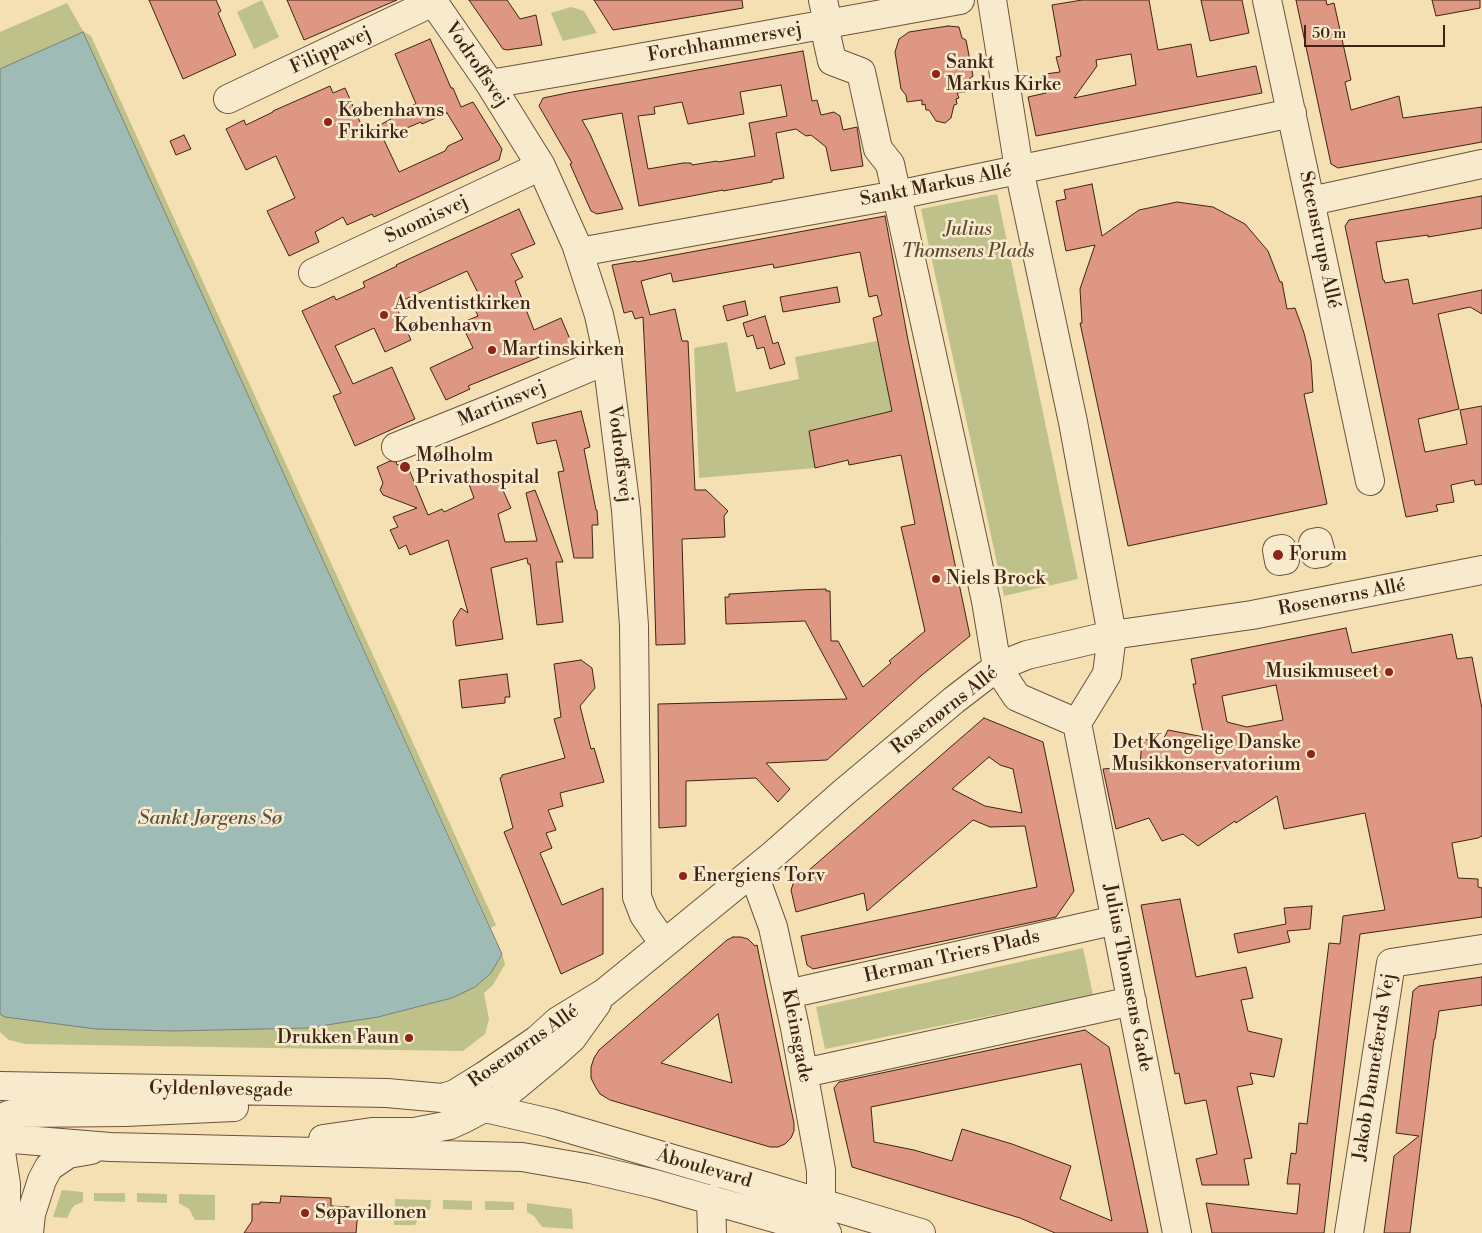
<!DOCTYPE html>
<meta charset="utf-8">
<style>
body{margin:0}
#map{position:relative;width:1482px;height:1233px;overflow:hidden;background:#f4e0b2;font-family:"Libre Bodoni",serif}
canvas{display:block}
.scale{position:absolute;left:1304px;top:25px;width:141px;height:22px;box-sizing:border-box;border:2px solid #402315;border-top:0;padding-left:6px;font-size:15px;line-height:18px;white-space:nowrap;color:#402315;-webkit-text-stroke:4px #f8ebcd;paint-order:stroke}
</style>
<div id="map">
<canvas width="1482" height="1233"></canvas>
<div class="scale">50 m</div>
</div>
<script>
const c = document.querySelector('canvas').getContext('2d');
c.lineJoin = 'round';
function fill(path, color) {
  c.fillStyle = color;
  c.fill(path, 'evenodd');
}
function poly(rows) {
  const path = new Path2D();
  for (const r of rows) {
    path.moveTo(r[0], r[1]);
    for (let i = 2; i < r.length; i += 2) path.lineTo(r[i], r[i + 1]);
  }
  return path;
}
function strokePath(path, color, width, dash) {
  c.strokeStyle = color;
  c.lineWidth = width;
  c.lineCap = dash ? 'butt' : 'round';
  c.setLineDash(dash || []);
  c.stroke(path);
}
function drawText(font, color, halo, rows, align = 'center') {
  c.font = font + ' "Libre Bodoni",serif';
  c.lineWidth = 5;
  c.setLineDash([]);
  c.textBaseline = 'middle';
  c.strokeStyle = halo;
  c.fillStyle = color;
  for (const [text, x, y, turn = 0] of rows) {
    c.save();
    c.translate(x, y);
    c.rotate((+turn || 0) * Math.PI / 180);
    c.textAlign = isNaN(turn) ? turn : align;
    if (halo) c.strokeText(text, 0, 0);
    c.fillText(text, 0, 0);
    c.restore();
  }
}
fill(poly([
 [262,0,279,37,254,49,237,12],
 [67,3,83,31,91,36,496,925,491,928,83,32,0,69,0,32],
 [571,7,584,11,597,33,563,41,551,13],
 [997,194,1078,579,1004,596,921,209],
 [877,341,893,415,886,412,809,431,815,468,699,478,694,348,727,342,736,392,799,379,795,357],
 [1083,948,1093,995,825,1049,816,1007],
 [502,954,505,964,493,985,484,993,489,1019,485,1034,463,1051,25,1044,9,1040,0,1032,0,1014,5,1017,96,1029,173,1031,307,1028,378,1017,452,998,491,973],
 [62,1190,83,1192,83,1202,75,1205,72,1208,67,1218,53,1217],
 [94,1193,125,1193,125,1202,94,1201],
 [137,1193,167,1194,167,1203,137,1202],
 [179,1194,215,1195,215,1220,195,1220,189,1209,179,1203],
 [395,1199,431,1200,430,1209,420,1216,415,1225,394,1225],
 [443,1200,472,1201,472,1210,443,1209],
 [485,1201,514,1202,514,1210,485,1210],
 [527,1203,572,1209,573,1229,542,1227,534,1216,527,1212]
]), '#bfc18a');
const water = poly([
 [83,32,502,954,491,973,475,987,452,998,378,1017,307,1028,173,1031,96,1029,5,1017,0,1014,0,69,83,32]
]);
fill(water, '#9fbbb5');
strokePath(water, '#797e75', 1);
const building = poly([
 [149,0,216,0,221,11,218,13,236,55,183,79,149,0],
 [287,0,397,0,304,40,287,0],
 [469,0,507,0,520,19,536,15,542,45,507,50,503,49,469,0],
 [594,0,742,0,743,8,613,30,594,0],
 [1082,0,1149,0,1158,50,1191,44,1197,77,1256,66,1262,93,1036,136,1028,97,1046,93,1039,81,1045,74,1060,72,1056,57,1061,56,1052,5,1082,0],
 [1131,54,1136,85,1074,98,1097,66,1096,60,1131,54],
 [1201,0,1242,0,1249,33,1210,41,1201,0],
 [1296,0,1326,0,1327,5,1334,3,1351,80,1345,82,1351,110,1399,96,1403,118,1482,107,1482,142,1338,168,1331,164,1296,0],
 [1432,0,1480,0,1480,8,1436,16,1432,0],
 [948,26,959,27,962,38,966,40,973,76,969,79,971,91,957,93,959,98,956,99,957,104,954,105,951,118,945,123,936,121,929,110,926,110,925,104,922,105,922,100,907,102,906,95,901,89,895,52,899,39,909,32,948,26],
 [430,39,451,88,453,88,461,107,473,102,502,149,499,160,374,217,372,214,347,225,343,217,315,232,319,242,289,256,267,211,295,198,276,156,246,170,226,129,244,120,246,125,273,112,273,111,330,86,333,93,345,88,365,133,391,119,390,118,415,107,413,105,416,104,395,54,430,39],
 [447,113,463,139,448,146,445,151,399,172,383,138,421,122,422,124,447,113],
 [803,51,812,101,817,100,821,115,834,112,840,116,843,130,857,127,863,166,831,171,826,147,811,135,806,136,796,129,776,133,784,178,772,180,772,182,723,191,723,190,639,206,622,113,582,120,590,134,623,209,597,214,591,211,570,164,572,163,539,106,543,98,572,92,625,83,803,51],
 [781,85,787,116,749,123,755,156,718,162,717,161,692,165,691,163,683,163,648,169,638,116,655,114,654,107,682,102,688,124,744,114,740,92,781,85],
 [184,135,191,149,176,155,170,141,184,135],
 [1092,184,1102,236,1139,210,1177,202,1213,207,1245,224,1268,251,1280,282,1282,282,1287,309,1295,308,1299,319,1304,333,1311,361,1313,392,1304,394,1327,504,1128,546,1080,323,1082,323,1080,289,1095,245,1066,251,1056,201,1066,199,1064,190,1092,184],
 [1482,196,1482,228,1428,237,1428,235,1376,242,1383,280,1384,280,1385,283,1408,279,1413,304,1482,290,1482,314,1470,307,1438,314,1459,409,1418,419,1425,452,1467,444,1460,410,1482,406,1482,484,1475,485,1474,480,1451,485,1454,502,1436,505,1438,511,1406,517,1345,226,1349,220,1482,196],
 [519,209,535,244,511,254,523,277,515,281,534,330,561,318,572,344,468,386,470,389,446,400,430,368,473,348,461,323,478,316,472,303,481,299,467,271,395,304,411,340,385,352,374,328,335,346,353,384,392,367,415,419,355,446,333,396,341,393,302,311,334,296,336,300,365,287,363,282,397,266,396,265,424,252,519,209],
 [885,216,908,340,970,636,922,675,827,760,766,763,790,789,778,802,756,778,686,781,686,826,659,828,658,704,847,699,805,621,726,624,725,597,729,597,729,594,797,590,826,589,826,591,830,591,831,641,838,641,863,687,891,663,889,661,925,631,901,527,915,524,901,455,849,465,848,460,815,468,809,431,892,411,873,318,882,315,877,295,869,297,860,252,774,268,773,264,673,282,671,273,641,281,650,315,675,309,682,341,688,341,695,490,706,490,728,511,724,516,725,537,682,539,685,644,656,645,651,480,643,317,635,319,632,311,624,313,612,265,636,261,637,262,885,216],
 [837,287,840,302,783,312,780,297,837,287],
 [745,301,748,315,727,321,723,306,745,301],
 [765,316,773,344,778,342,785,364,770,369,764,347,757,349,753,335,747,337,743,323,765,316],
 [581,411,590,447,584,449,596,510,597,510,598,525,592,525,593,558,574,558,558,472,564,471,556,440,537,444,532,423,581,411],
 [390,461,396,462,397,465,406,462,428,515,442,509,444,512,474,498,469,484,495,473,511,508,498,514,505,542,537,541,526,493,535,490,563,562,556,562,563,622,537,625,530,564,528,564,527,558,491,568,503,639,456,646,453,621,461,608,468,613,448,540,410,555,406,545,399,549,390,530,398,527,393,517,417,508,383,495,380,490,383,483,377,467,390,461],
 [1346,628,1352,653,1452,634,1457,659,1472,657,1482,709,1482,836,1478,838,1452,843,1458,878,1478,879,1478,887,1482,888,1482,917,1360,934,1324,1233,1212,1233,1206,1203,1297,1214,1300,1184,1287,1184,1291,1153,1296,1154,1299,1123,1307,1124,1329,943,1340,944,1343,916,1385,910,1365,813,1284,829,1277,796,1236,823,1235,821,1198,846,1183,834,1162,841,1149,818,1116,829,1103,769,1140,766,1142,739,1162,742,1168,730,1204,737,1193,684,1196,684,1191,659,1346,628],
 [1276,685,1283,720,1247,727,1227,722,1222,696,1276,685],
 [581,660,592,668,595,688,580,706,591,749,594,748,604,782,560,793,563,806,548,810,556,830,546,833,552,848,540,853,562,905,603,888,603,954,561,974,504,832,513,828,500,778,502,777,502,775,565,758,554,719,561,717,554,664,581,660],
 [507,674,510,697,505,697,505,703,462,708,459,680,507,674],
 [984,718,1043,742,1074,891,1056,917,813,969,807,965,801,936,1037,887,1025,826,990,827,973,820,867,911,864,893,796,912,791,890,793,884,984,718],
 [989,757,1000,765,1013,769,1022,813,985,806,952,789,989,757],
 [1180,899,1196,977,1246,967,1253,998,1241,1000,1248,1031,1282,1039,1274,1077,1250,1073,1253,1084,1237,1087,1252,1158,1244,1159,1249,1185,1202,1185,1196,1159,1217,1154,1206,1100,1185,1104,1179,1073,1175,1074,1141,905,1180,899],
 [1312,906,1310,929,1287,931,1290,942,1238,953,1234,934,1286,924,1284,908,1312,906],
 [733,937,741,937,748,939,755,946,757,945,775,1033,794,1123,794,1131,791,1138,785,1144,778,1147,770,1147,610,1100,600,1094,595,1086,591,1078,591,1067,594,1058,599,1050,727,940,733,937],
 [718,1014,732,1083,661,1063,718,1014],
 [1482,977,1482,1005,1439,1011,1435,1039,1434,1039,1410,1233,1384,1233,1394,1156,1419,1136,1396,1133,1413,991,1419,986,1482,977],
 [1085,1030,1109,1047,1148,1233,1055,1233,1020,1218,852,1167,834,1088,839,1082,1085,1030],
 [1081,1064,1112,1221,1060,1199,1071,1166,1012,1144,962,1129,952,1161,914,1150,874,1142,871,1107,1081,1064],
 [281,1196,331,1198,331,1206,350,1207,350,1210,358,1210,356,1233,244,1233,252,1221,252,1204,260,1204,260,1202,280,1203,281,1196]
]);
fill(building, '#de9783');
strokePath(building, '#402315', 1);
const minor = poly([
 [432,0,490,84,541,166,576,244,599,315,605,343,626,510,634,626,637,897,644,915,664,944],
 [823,0,828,24],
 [992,0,1019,169,1073,422,1112,635,1107,674,1077,723,1177,1233],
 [1267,0,1370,481],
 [824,25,832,61,861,72,878,149,890,164,970,527,986,601,997,667,1017,697,1077,723],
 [490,84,572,70,960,0],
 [228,99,433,2],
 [1311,201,1482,164],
 [579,252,897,195,1292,113],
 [313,273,541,166],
 [396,447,493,408,607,360],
 [1318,542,1321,553,1315,554,1313,543,1318,542],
 [1282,549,1285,560,1279,561,1277,550,1282,549],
 [753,872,773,927,795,1028,821,1170,821,1204],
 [788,994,1116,920],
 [804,1073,1132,1001],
 [0,1086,387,1093,442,1098,550,1123,734,1177,921,1233],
 [442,1098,455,1094,484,1076,537,1040,558,1021,604,993,774,854,843,793,954,700,997,667,1027,655,1112,635,1252,615,1482,570],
 [0,1120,8,1115,16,1113,125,1112,234,1107],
 [0,1138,110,1147,522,1157,591,1169,655,1184,827,1233],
 [323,1139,372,1132,414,1132,450,1125,463,1119,499,1100,552,1056,572,1038,597,1003],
 [0,1146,6,1184,6,1208,3,1233],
 [711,1199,712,1233],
 [29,1233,31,1214,42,1180,49,1167,68,1154,91,1150],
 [1349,1233,1391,963,1482,949]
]);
strokePath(minor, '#6d523c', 30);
strokePath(minor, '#f8ebcd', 28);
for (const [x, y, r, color] of [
 [936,74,5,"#8f2418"],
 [328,122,5,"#8f2418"],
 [384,315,5,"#8f2418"],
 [492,350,5,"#8f2418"],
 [405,467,6,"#8f2418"],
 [1278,555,6,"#8f2418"],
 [936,579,5,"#8f2418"],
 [1389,672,5,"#8f2418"],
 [1311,754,5,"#8f2418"],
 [683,876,5,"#8f2418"],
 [409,1038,5,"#8f2418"],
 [305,1213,5,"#8f2418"]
]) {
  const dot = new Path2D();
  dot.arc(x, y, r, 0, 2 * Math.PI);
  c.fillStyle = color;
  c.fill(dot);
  strokePath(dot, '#f8ebcd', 2);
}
drawText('19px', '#402315', '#f8ebcd', [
 ["Forchhammersvej",725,43,-10],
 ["Filippavej",331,51,-25],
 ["Vodroffsvej",476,65,56],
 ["Sankt Markus Allé",936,186,-11],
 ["Suomisvej",427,220,-25],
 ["Steenstrups Allé",1319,240,78],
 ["Martinsvej",502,404,-22],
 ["Vodroffsvej",619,454,83],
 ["Rosenørns Allé",1342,598,-11],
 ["Rosenørns Allé",945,711,-38],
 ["Herman Triers Plads",952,957,-13],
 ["Julius Thomsens Gade",1127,978,79],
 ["Kleinsgade",796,1036,79],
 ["Rosenørns Allé",524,1047,-35],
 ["Jakob Dannefærds Vej",1375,1067,-81],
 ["Gyldenløvesgade",221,1090,1],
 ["Åboulevard",704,1169,16]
]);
drawText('19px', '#402315', '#f8ebcd', [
 ["Sankt",946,63],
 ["Markus Kirke",946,85],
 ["Københavns",338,111],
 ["Frikirke",338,133],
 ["Adventistkirken",394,304],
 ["København",394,326],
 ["Martinskirken",502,350],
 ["Mølholm",416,456],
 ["Privathospital",416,478],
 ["Forum",1289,555],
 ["Niels Brock",946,579],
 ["Musikmuseet",1379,672,"right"],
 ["Det Kongelige Danske",1301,743,"right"],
 ["Musikkonservatorium",1301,765,"right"],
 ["Energiens Torv",693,876],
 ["Drukken Faun",399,1038,"right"],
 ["Søpavillonen",315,1213]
], 'left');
drawText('italic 19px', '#604a32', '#f8ebcd', [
 ["Julius",968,230],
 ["Thomsens Plads",968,252]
]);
drawText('italic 20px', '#5c5145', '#f8ebcd', [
 ["Sankt Jørgens Sø",210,819]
]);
</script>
